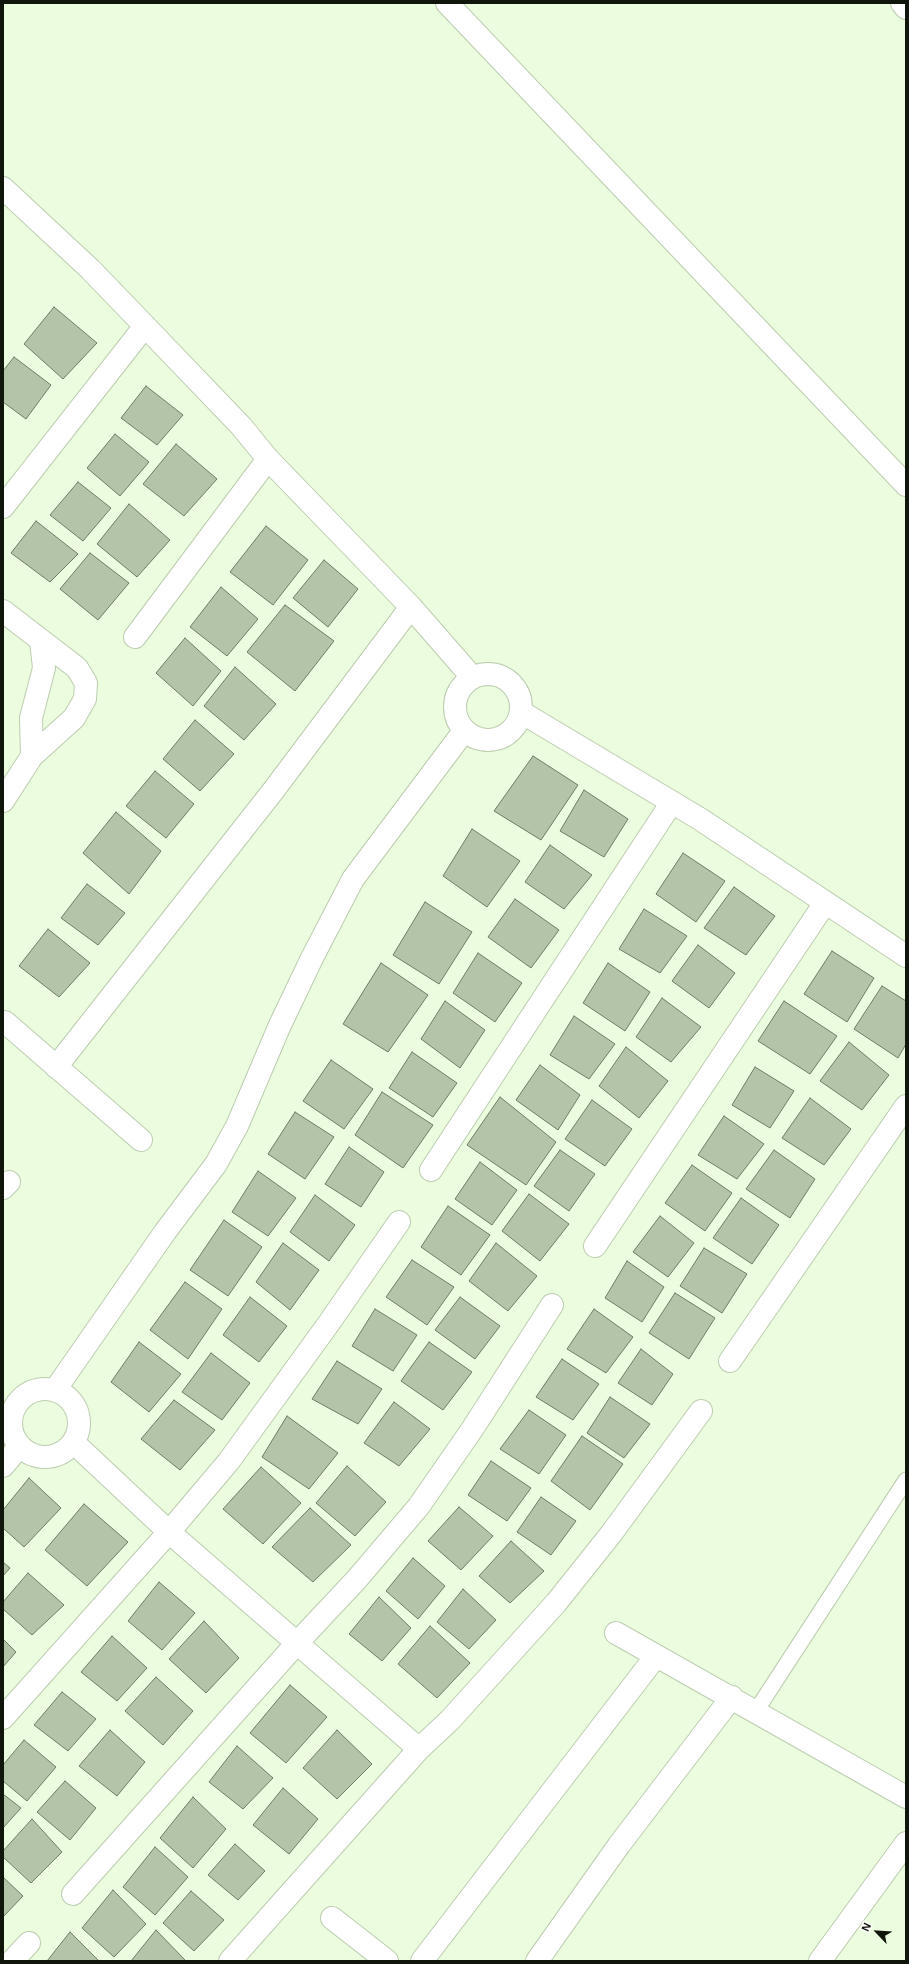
<!DOCTYPE html>
<style>
body{margin:0}
#map{position:relative;width:909px;height:1964px;overflow:hidden;background:#ecfddf;font-family:Helvetica,sans-serif}
canvas{display:block}
.frame{position:absolute;inset:0;border:4px solid #11160c;pointer-events:none}
.north{position:absolute;left:857px;top:1912px;width:40px;height:40px;-webkit-text-stroke:3px #fff;paint-order:stroke;rotate:295deg;font-size:11px;font-weight:700;line-height:16px;text-align:center;color:#11160c}
.north::after{content:'';display:block;margin:auto;width:14px;height:18px;background:#11160c;clip-path:polygon(50% 0,100% 100%,50% 72%,0 100%)}
</style>
<div id="map">
<canvas width="909" height="1964"></canvas>
<div class="frame"></div>
<div class="north">N</div>
</div>
<script>
const c = document.querySelector('canvas').getContext('2d');
c.lineJoin = 'round';
function fill(path, color) {
  c.fillStyle = color;
  c.fill(path, 'evenodd');
}
function poly(rows) {
  const path = new Path2D();
  for (const r of rows) {
    if (r.length === 3) {
      path.moveTo(r[0] + r[2], r[1]);
      path.arc(r[0], r[1], r[2], 0, 2 * Math.PI);
      continue;
    }
    path.moveTo(r[0], r[1]);
    for (let i = 2; i < r.length; i += 2) path.lineTo(r[i], r[i + 1]);
  }
  return path;
}
function strokePath(path, color, width, dash) {
  c.strokeStyle = color;
  c.lineWidth = width;
  c.lineCap = dash ? 'butt' : 'round';
  c.setLineDash(dash || []);
  c.stroke(path);
}
const building = poly([
 [54,307,97,343,63,379,24,344,54,307],
 [14,357,51,385,26,419,3,402,3,371,14,357],
 [146,386,183,415,157,445,121,418,146,386],
 [115,434,149,462,120,496,87,468,115,434],
 [176,444,217,479,184,516,143,484,176,444],
 [78,482,111,508,83,541,50,515,78,482],
 [129,504,170,540,137,577,97,544,129,504],
 [36,521,78,554,50,582,11,553,36,521],
 [266,526,308,560,273,605,230,572,266,526],
 [90,553,129,583,98,620,60,589,90,553],
 [324,560,358,589,328,627,293,598,324,560],
 [221,587,258,619,227,656,190,627,221,587],
 [285,605,334,641,295,691,247,652,285,605],
 [185,638,221,671,193,706,156,673,185,638],
 [235,667,276,704,244,740,204,706,235,667],
 [195,720,234,754,200,791,163,759,195,720],
 [533,756,578,785,541,840,494,811,533,756],
 [155,771,194,804,166,838,126,806,155,771],
 [584,790,628,819,604,857,560,831,584,790],
 [116,812,161,851,129,894,83,853,116,812],
 [472,829,520,861,487,907,443,876,472,829],
 [550,845,592,875,564,909,525,882,550,845],
 [683,853,725,881,696,922,656,894,683,853],
 [87,884,125,913,98,945,61,918,87,884],
 [734,887,775,916,746,955,704,928,734,887],
 [515,899,559,930,531,968,488,937,515,899],
 [425,902,472,932,439,984,393,955,425,902],
 [644,909,687,936,660,973,619,949,644,909],
 [48,929,90,963,59,997,19,966,48,929],
 [698,945,735,973,709,1008,672,981,698,945],
 [832,951,874,978,847,1022,804,994,832,951],
 [478,953,522,983,495,1022,453,993,478,953],
 [381,963,428,995,388,1052,343,1024,381,963],
 [608,963,650,992,625,1031,583,1003,608,963],
 [882,986,906,1001,906,1044,898,1058,854,1029,882,986],
 [662,998,701,1027,671,1062,636,1037,662,998],
 [445,1001,485,1030,460,1068,421,1039,445,1001],
 [784,1001,837,1036,810,1074,758,1041,784,1001],
 [574,1016,615,1044,589,1079,550,1055,574,1016],
 [849,1042,889,1075,862,1110,820,1081,849,1042],
 [626,1047,668,1081,639,1118,599,1086,626,1047],
 [412,1052,457,1083,433,1117,389,1088,412,1052],
 [331,1060,373,1089,344,1129,303,1101,331,1060],
 [540,1065,580,1095,558,1130,516,1100,540,1065],
 [755,1067,794,1091,770,1128,732,1105,755,1067],
 [382,1092,433,1125,403,1168,355,1135,382,1092],
 [500,1097,556,1142,526,1185,467,1145,500,1097],
 [810,1098,851,1129,824,1165,782,1138,810,1098],
 [592,1100,632,1129,605,1166,565,1139,592,1100],
 [295,1112,334,1137,305,1179,268,1154,295,1112],
 [724,1116,764,1144,737,1179,698,1155,724,1116],
 [349,1147,384,1172,361,1207,325,1184,349,1147],
 [560,1150,595,1174,569,1211,534,1186,560,1150],
 [774,1150,815,1179,790,1218,746,1189,774,1150],
 [480,1162,517,1190,492,1225,455,1199,480,1162],
 [692,1165,732,1193,705,1231,665,1203,692,1165],
 [258,1171,296,1198,268,1236,232,1212,258,1171],
 [529,1194,569,1224,540,1261,502,1231,529,1194],
 [315,1195,355,1225,329,1261,290,1232,315,1195],
 [741,1198,779,1225,752,1264,713,1238,741,1198],
 [448,1206,490,1235,461,1275,421,1247,448,1206],
 [660,1216,694,1243,668,1277,633,1252,660,1216],
 [224,1220,262,1247,228,1296,190,1270,224,1220],
 [283,1243,319,1270,290,1310,256,1282,283,1243],
 [496,1243,537,1276,508,1311,469,1281,496,1243],
 [704,1248,747,1274,722,1313,680,1286,704,1248],
 [412,1260,454,1287,427,1325,386,1297,412,1260],
 [627,1261,664,1287,642,1322,605,1298,627,1261],
 [185,1282,222,1309,188,1359,150,1330,185,1282],
 [675,1293,715,1318,689,1359,649,1333,675,1293],
 [250,1297,287,1326,259,1362,223,1335,250,1297],
 [460,1297,500,1326,475,1359,435,1330,460,1297],
 [375,1309,417,1335,393,1371,352,1346,375,1309],
 [594,1309,633,1337,606,1373,567,1349,594,1309],
 [139,1342,181,1374,149,1412,111,1382,139,1342],
 [429,1342,472,1372,443,1410,401,1381,429,1342],
 [641,1349,673,1374,652,1405,618,1383,641,1349],
 [211,1353,250,1383,222,1420,182,1392,211,1353],
 [562,1359,599,1384,573,1420,536,1397,562,1359],
 [337,1361,382,1389,358,1424,312,1399,337,1361],
 [610,1397,650,1424,624,1458,587,1433,610,1397],
 [174,1400,215,1430,180,1470,141,1439,174,1400],
 [394,1402,430,1429,399,1466,364,1443,394,1402],
 [529,1410,566,1435,539,1474,500,1449,529,1410],
 [287,1416,338,1453,309,1489,262,1457,287,1416],
 [582,1436,623,1464,590,1510,551,1481,582,1436],
 [491,1461,531,1488,507,1521,468,1495,491,1461],
 [347,1466,386,1502,355,1536,316,1503,347,1466],
 [261,1467,301,1503,263,1544,223,1509,261,1467],
 [29,1478,61,1508,24,1547,3,1528,3,1510,29,1478],
 [541,1497,576,1521,551,1555,517,1532,541,1497],
 [84,1504,128,1542,87,1586,45,1550,84,1504],
 [459,1507,493,1536,461,1570,428,1541,459,1507],
 [310,1508,351,1545,313,1582,272,1547,310,1508],
 [511,1541,544,1571,510,1603,479,1576,511,1541],
 [413,1558,445,1586,418,1619,386,1591,413,1558],
 [3,1562,10,1568,3,1576,3,1562],
 [28,1573,64,1605,32,1635,3,1609,3,1602,28,1573],
 [159,1582,195,1613,162,1650,128,1621,159,1582],
 [463,1589,496,1620,469,1649,437,1622,463,1589],
 [379,1597,411,1628,382,1661,349,1634,379,1597],
 [204,1621,239,1658,206,1693,169,1659,204,1621],
 [430,1626,470,1663,437,1698,398,1664,430,1626],
 [112,1636,147,1668,117,1701,81,1672,112,1636],
 [3,1639,16,1652,3,1667,3,1639],
 [156,1677,193,1711,163,1745,125,1711,156,1677],
 [290,1685,327,1717,286,1763,250,1733,290,1685],
 [62,1692,96,1719,68,1751,34,1725,62,1692],
 [110,1730,145,1762,117,1796,79,1766,110,1730],
 [337,1730,372,1764,337,1799,303,1768,337,1730],
 [24,1740,56,1767,27,1801,3,1781,3,1765,24,1740],
 [237,1746,273,1778,243,1809,209,1782,237,1746],
 [65,1781,96,1808,70,1840,37,1812,65,1781],
 [283,1788,318,1819,289,1854,253,1825,283,1788],
 [3,1794,21,1808,3,1828,3,1794],
 [193,1797,226,1829,193,1868,160,1838,193,1797],
 [32,1819,62,1852,31,1883,3,1857,3,1851,32,1819],
 [235,1844,265,1871,238,1900,208,1875,235,1844],
 [155,1847,188,1877,155,1915,123,1887,155,1847],
 [3,1877,23,1896,3,1917,3,1877],
 [113,1890,146,1924,114,1957,82,1928,113,1890],
 [191,1891,224,1920,194,1951,163,1923,191,1891],
 [156,1930,186,1961,131,1961,156,1930],
 [70,1932,99,1961,47,1961,70,1932]
]);
fill(building, '#b4c4a8');
strokePath(building, '#6e7d63', 1);
const lane = poly([
 [756,1711,906,1480]
]);
const street = poly([
 [447,3,906,485],
 [902,3,906,8],
 [3,188,90,269,145,326,241,426,268,459,411,607,472,677],
 [3,507,145,326],
 [3,611,77,668,86,683,85,699,74,718,32,756,3,801],
 [135,637,268,459],
 [488,707,33],
 [521,712,700,819,906,956],
 [32,756,31,718,44,668,41,641],
 [5,1022,141,1140],
 [56,1067,273,791,411,607],
 [431,1170,672,802],
 [3,1188,9,1182],
 [595,1246,825,903],
 [730,1361,906,1106],
 [45,1423,34],
 [55,1390,165,1232,216,1164,237,1126,280,1025,312,958,353,879,464,731],
 [73,1442,169,1532,419,1749],
 [3,1466,20,1446],
 [616,1633,906,1797],
 [3,1718,169,1532,229,1461,329,1323,399,1222],
 [73,1894,297,1643,357,1579,419,1506,473,1428,552,1305],
 [332,1918,387,1961],
 [12,1961,29,1943],
 [230,1961,419,1749,450,1720,556,1603,611,1534,701,1411],
 [422,1961,656,1656],
 [537,1961,619,1845,732,1697],
 [820,1961,906,1843]
]);
strokePath(lane, '#bcccaf', 17);
strokePath(street, '#bcccaf', 24);
strokePath(lane, '#fff', 15);
strokePath(street, '#fff', 22);
</script>
